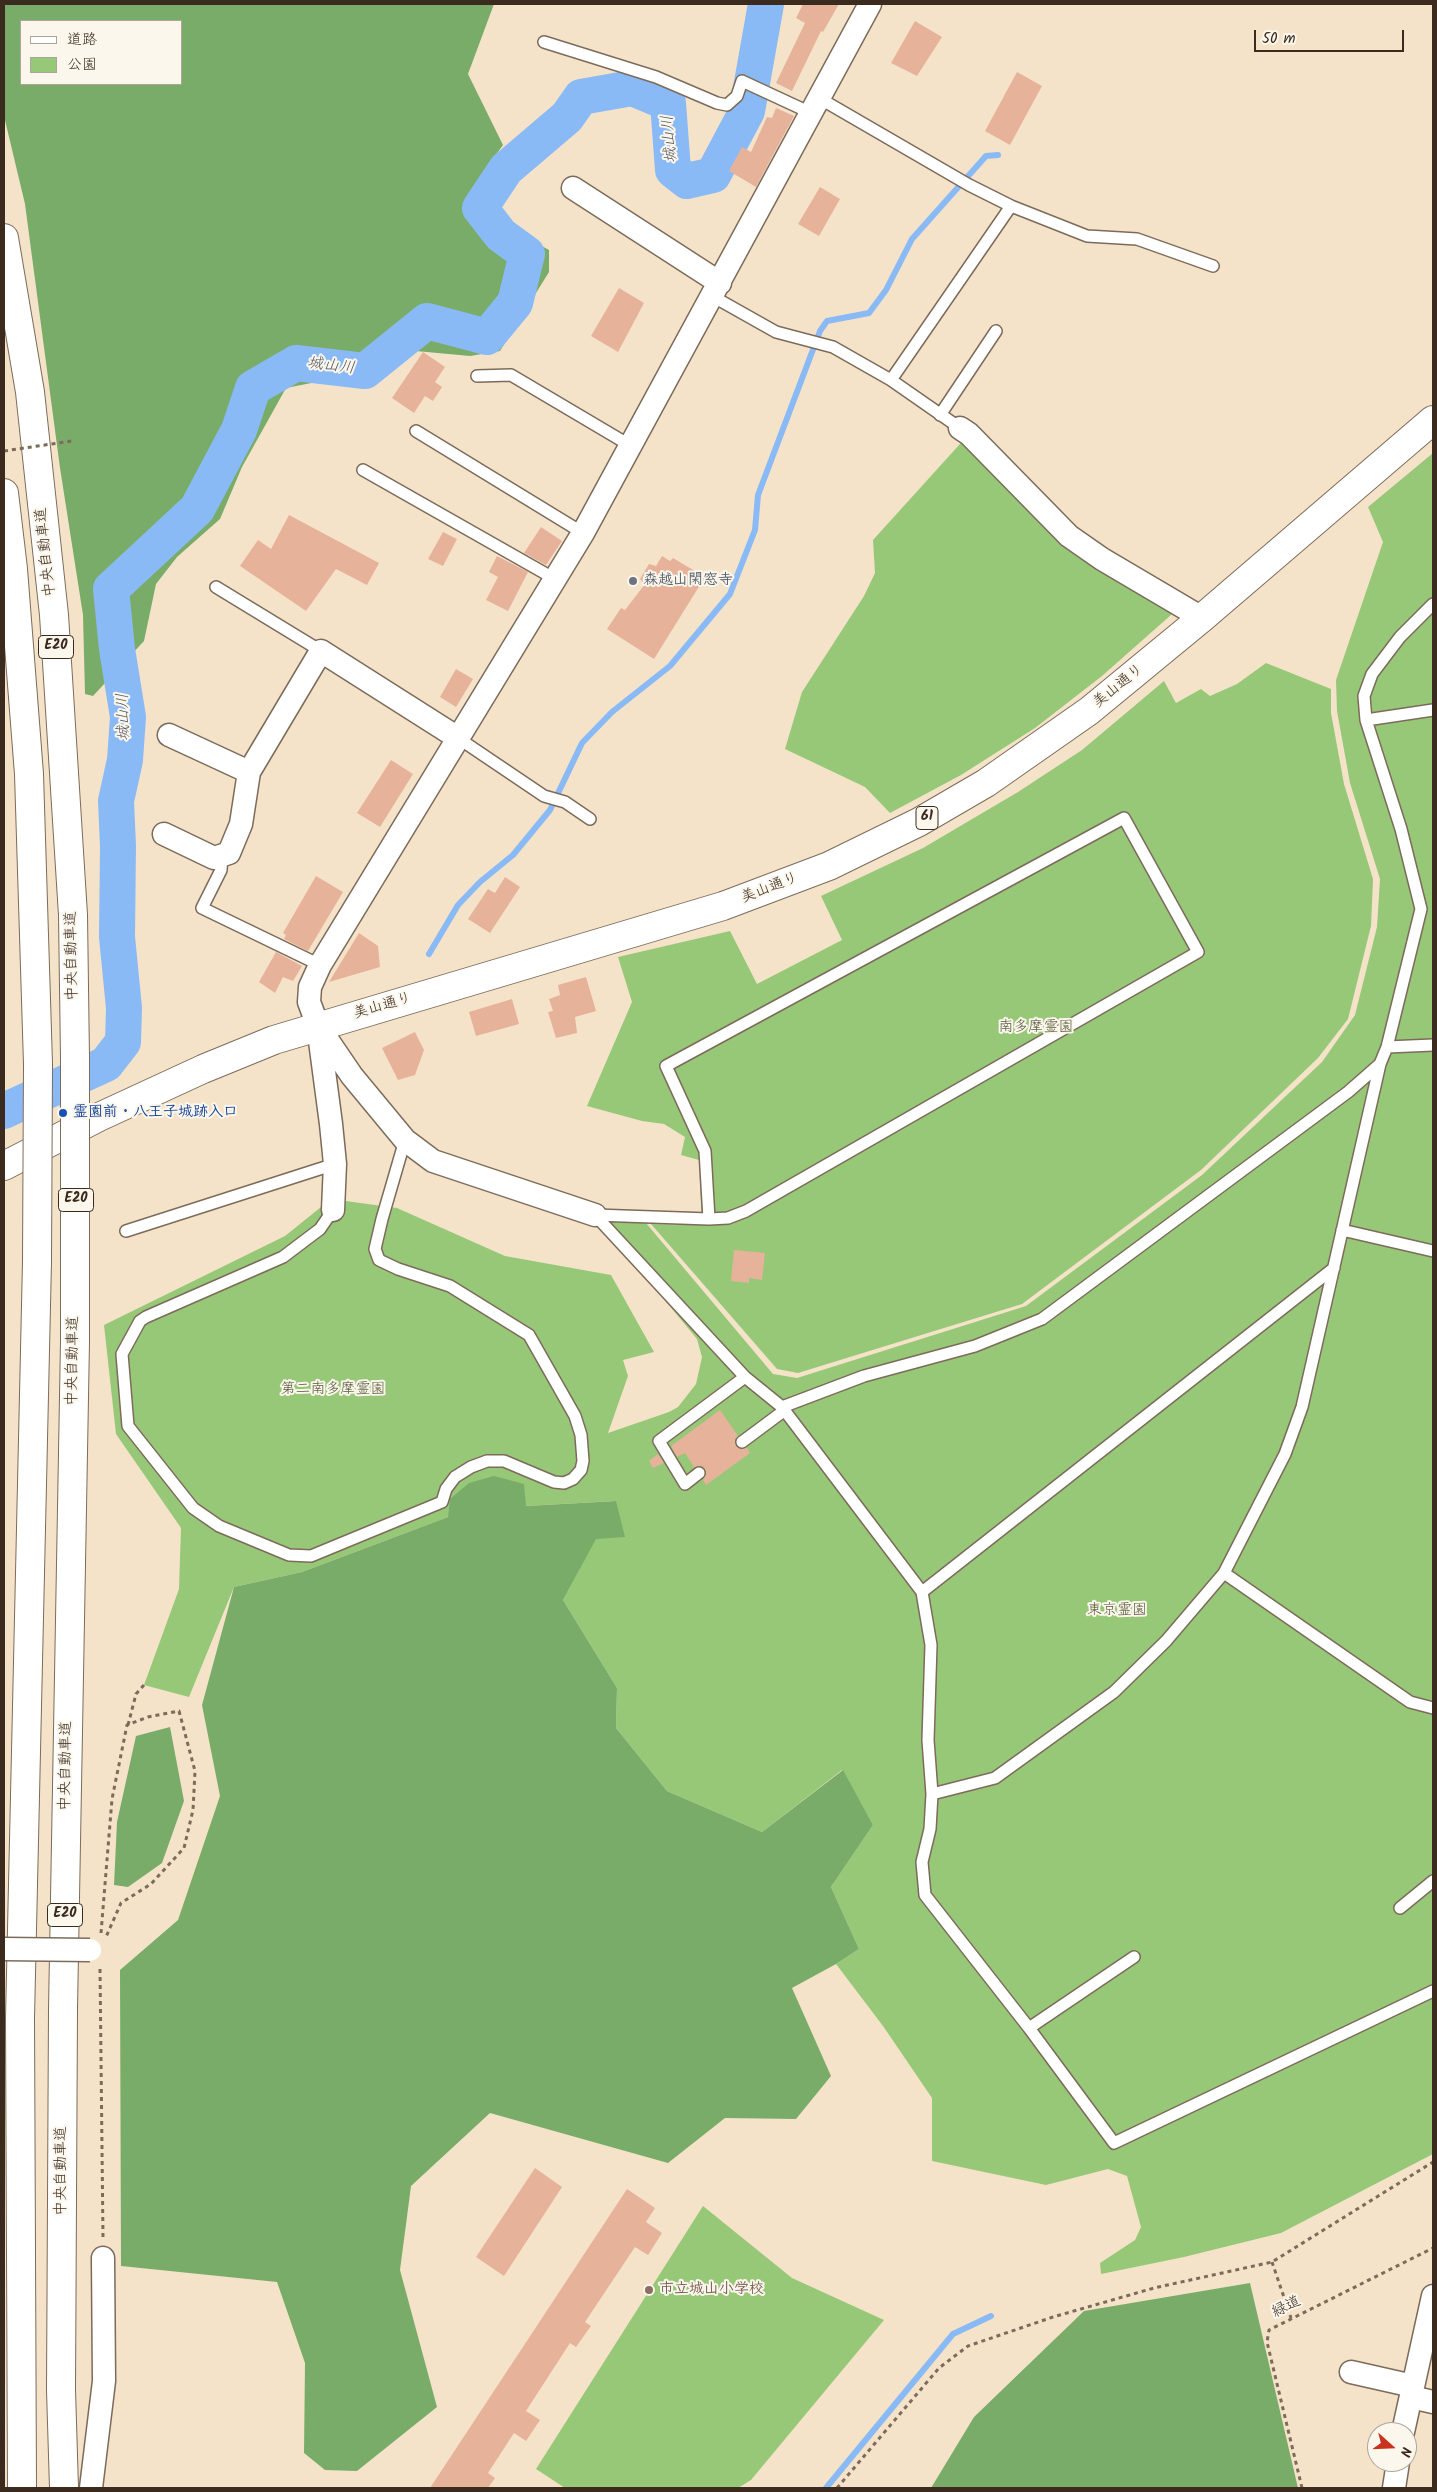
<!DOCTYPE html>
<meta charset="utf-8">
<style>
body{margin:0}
#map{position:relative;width:1437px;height:2492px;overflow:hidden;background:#f5e3c9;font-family:Kalam,"Klee One",sans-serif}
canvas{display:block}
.frame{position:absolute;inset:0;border:5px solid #3b2a1e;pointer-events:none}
.legend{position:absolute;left:20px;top:20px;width:162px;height:65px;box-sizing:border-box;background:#fbf7ec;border:1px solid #aea59a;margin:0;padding:6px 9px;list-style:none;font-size:15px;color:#3b2a1e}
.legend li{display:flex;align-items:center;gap:10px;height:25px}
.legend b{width:25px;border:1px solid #aea59a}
.north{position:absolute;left:1367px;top:2422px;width:50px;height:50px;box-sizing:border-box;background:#fbf7ec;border:1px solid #aea59a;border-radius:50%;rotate:110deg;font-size:14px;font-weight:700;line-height:20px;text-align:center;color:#3b2a1e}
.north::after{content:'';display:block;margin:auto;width:18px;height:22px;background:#c8321e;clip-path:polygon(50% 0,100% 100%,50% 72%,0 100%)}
.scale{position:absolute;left:1254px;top:30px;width:150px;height:22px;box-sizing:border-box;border:2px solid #3b2a1e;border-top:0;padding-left:6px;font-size:15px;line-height:18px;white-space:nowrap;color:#3b2a1e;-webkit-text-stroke:4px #fbf7ec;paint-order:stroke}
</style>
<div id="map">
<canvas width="1437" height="2492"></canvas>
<div class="frame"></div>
<ul class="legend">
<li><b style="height:6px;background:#fff"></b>道路</li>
<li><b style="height:14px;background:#97c878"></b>公園</li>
</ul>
<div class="north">N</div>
<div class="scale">50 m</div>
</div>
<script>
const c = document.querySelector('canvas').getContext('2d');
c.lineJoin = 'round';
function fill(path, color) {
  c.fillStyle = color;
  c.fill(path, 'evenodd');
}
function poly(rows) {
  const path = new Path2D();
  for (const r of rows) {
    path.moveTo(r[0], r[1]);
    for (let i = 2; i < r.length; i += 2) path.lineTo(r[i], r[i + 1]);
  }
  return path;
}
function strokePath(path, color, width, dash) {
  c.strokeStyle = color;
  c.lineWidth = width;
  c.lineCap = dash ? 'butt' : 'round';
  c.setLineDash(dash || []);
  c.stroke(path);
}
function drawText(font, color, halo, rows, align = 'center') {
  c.font = font + ' Kalam,"Klee One",sans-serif';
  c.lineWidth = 4;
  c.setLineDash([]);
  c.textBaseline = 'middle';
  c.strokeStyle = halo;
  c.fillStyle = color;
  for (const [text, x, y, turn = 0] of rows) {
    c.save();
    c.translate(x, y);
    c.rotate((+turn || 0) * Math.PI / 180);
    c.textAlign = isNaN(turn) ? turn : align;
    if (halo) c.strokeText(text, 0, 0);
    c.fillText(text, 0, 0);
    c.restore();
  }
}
fill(poly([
 [969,434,1069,536,1180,607,1102,676,1035,728,961,775,890,813,865,787,785,749,802,692,864,596,875,573,873,540],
 [1433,453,1433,2154,1281,2233,1184,2257,1101,2274,1100,2263,1135,2240,1141,2227,1127,2176,1108,2169,1046,2185,932,2161,932,2098,883,2026,836,1964,859,1949,831,1887,873,1825,842,1770,762,1832,667,1791,616,1728,617,1688,563,1600,615,1501,525,1506,448,1517,302,1572,234,1587,189,1697,144,1685,179,1589,181,1528,116,1434,104,1325,285,1236,331,1199,397,1208,505,1256,611,1275,654,1352,623,1360,628,1376,608,1433,669,1412,678,1407,696,1384,702,1357,697,1339,600,1222,646,1223,773,1374,797,1378,1026,1306,1202,1175,1322,1062,1355,1015,1377,927,1380,879,1350,783,1337,711,1336,680,1383,542,1368,507],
 [1266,663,1331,689,1331,713,1344,784,1373,879,1371,926,1348,1019,1318,1058,1201,1170,1022,1304,798,1373,777,1369,651,1224,702,1225,699,1160,681,1155,685,1137,664,1124,642,1121,587,1106,632,1002,618,957,730,931,757,984,842,940,821,896,923,848,1018,792,1082,750,1164,681,1176,703,1201,689,1210,696,1237,684],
 [703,2206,792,2278,884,2320,751,2480,738,2488,565,2488,536,2469]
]), '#97c878');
fill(poly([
 [4,4,494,4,468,74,503,145,475,184,502,224,549,250,549,272,500,351,470,356,416,351,388,368,286,388,242,467,220,519,177,557,156,584,144,641,93,696,85,694,83,615,60,468,25,204,4,116],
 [21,21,181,21,181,84,21,84],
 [494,1476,524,1484,526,1506,616,1501,625,1537,596,1539,563,1600,617,1688,616,1728,667,1791,762,1832,843,1770,873,1825,831,1887,859,1949,836,1964,792,1988,831,2076,796,2119,725,2118,668,2163,490,2113,411,2186,400,2270,437,2407,357,2471,325,2470,304,2453,305,2363,277,2282,121,2266,120,1970,178,1920,220,1796,202,1705,234,1587,302,1572,448,1517,450,1499,469,1483],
 [170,1727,184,1801,162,1863,128,1887,114,1885,117,1822,136,1736],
 [1250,2283,1298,2488,931,2488,974,2417,1084,2311]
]), '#79ac68');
strokePath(poly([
 [429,954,458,905,480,882,513,855,550,810,582,743,612,712,670,666,730,594,755,530,758,495,820,331,827,321,869,313,886,290,912,239,986,156,998,155],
 [116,1051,133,1052],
 [826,2488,953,2334,991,2316]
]), '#8abaf6', 6);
strokePath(poly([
 [4,1111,106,1064,123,1042,124,1008,117,937,118,846,116,801,125,760,128,717,117,649,111,589,197,509,239,430,253,388,296,363,365,371,427,321,487,337,515,303,527,254,501,235,480,208,506,169,567,117,581,97,632,88,668,103,673,170,687,181,713,175,747,111,766,4]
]), '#8abaf6', 36);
fill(poly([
 [803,4,839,4,823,32,821,31,792,91,776,83,805,23,796,18],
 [915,21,942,37,917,76,891,63],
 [1017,72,1042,86,1010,145,985,131],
 [776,108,794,116,756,187,729,171,742,147,751,152,767,117,772,118],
 [820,187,840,199,819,236,798,224],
 [619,288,644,303,618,352,591,336],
 [423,352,445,367,435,382,442,387,433,401,425,396,414,413,392,398],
 [289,515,379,563,367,585,336,569,306,611,240,566,258,540,271,549],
 [541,527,562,541,546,565,524,553],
 [443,532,457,539,443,566,428,559],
 [497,556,528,572,508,611,486,600,498,577,489,572],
 [662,556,670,561,673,558,705,577,654,659,607,629,621,608,625,610,645,584,640,579,649,564,656,566],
 [456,669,473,679,456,707,440,697],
 [391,760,413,774,380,827,357,813],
 [316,876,343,892,308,951,284,939,286,935,283,933],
 [505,877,520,887,490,933,468,919,488,889,495,893],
 [359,933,378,946,380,967,329,982],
 [276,952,302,966,293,981,283,977,275,993,259,982],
 [586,977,596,1011,575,1017,577,1033,556,1038,548,1012,553,1011,549,999,560,995,558,985],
 [512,999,519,1024,476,1036,469,1012],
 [415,1032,424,1050,415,1075,398,1080,382,1048],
 [734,1250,765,1253,762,1280,749,1278,749,1283,731,1281],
 [720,1410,738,1436,735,1440,736,1446,740,1449,747,1448,750,1453,706,1485,703,1480,706,1475,705,1468,698,1466,694,1467,685,1453,677,1457,671,1446],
 [658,1454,664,1463,653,1468,649,1461],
 [535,2168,562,2187,504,2276,476,2257],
 [627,2189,655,2208,646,2222,662,2233,648,2255,635,2247,585,2322,591,2326,576,2347,570,2343,526,2411,540,2420,526,2441,514,2433,488,2473,495,2478,488,2488,430,2488]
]), '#e7b29a');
const service = poly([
 [544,42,656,77,717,103,727,105,737,96,742,81,811,113],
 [819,98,969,185,1011,206,1087,236,1137,239,1213,266],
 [712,296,776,332,833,347,891,380,960,428],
 [477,376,511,375,631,446],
 [891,380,1011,206],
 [940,415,996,331],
 [416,431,583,533],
 [363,470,555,579],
 [216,587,321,651],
 [1366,720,1433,710],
 [458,738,544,796,565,802,590,819],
 [222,855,221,870,202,908,320,965],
 [1387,1047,1433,1045],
 [333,1210,320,1229,283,1257,146,1317,140,1321,122,1354,128,1426,193,1508,219,1526,289,1555,311,1556,442,1502,446,1489,455,1477,471,1467,487,1461,504,1461,554,1482,564,1483,573,1479,581,1470,583,1461,581,1435,575,1416,529,1335,450,1286,398,1269,379,1260,375,1249,382,1219,405,1140],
 [595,1215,709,1219,728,1218,746,1211,1198,952,1124,818,666,1066,705,1151,709,1219],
 [595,1215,745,1377,782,1407,922,1592,931,1645,928,1740,932,1794,930,1829,922,1862,925,1895,1029,2028,1114,2143,1433,1991],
 [1342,1230,1433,1251],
 [126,1231,335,1164],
 [782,1407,864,1376,975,1346,1042,1319,1348,1092,1380,1064,1387,1047,1421,909,1401,829,1366,720,1364,696,1372,674,1400,637,1433,604],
 [742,1442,785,1410],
 [699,1473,685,1484,659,1441,745,1377],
 [1224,1573,1410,1702,1433,1708],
 [922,1592,1334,1268],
 [932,1794,995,1778,1114,1692,1166,1641,1224,1573,1285,1454,1302,1407,1380,1064],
 [1400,1908,1433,1881],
 [1029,2028,1134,1957]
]);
const minor = poly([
 [573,188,720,283],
 [960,428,969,434,1069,536,1102,559,1202,618],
 [169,735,249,772],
 [164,834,214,858,229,853,241,824,249,772,321,651,458,738],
 [320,1029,352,1076,405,1140,433,1161,595,1215],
 [333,1210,335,1164,331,1124,318,1026,309,1002,310,987,320,965,583,533,870,4],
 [1351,2372,1413,2386],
 [1411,2397,1433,2402],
 [1403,2432,1433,2296],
 [91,2488,104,2381,103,2258],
 [1394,2488,1398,2462]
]);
const primary = poly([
 [4,1166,99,1117,203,1069,274,1040,723,906,829,866,919,822,986,783,1089,711,1202,618,1433,420]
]);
const motorway = poly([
 [4,238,30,392,54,615,73,915,75,1059],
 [4,493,13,569,29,774,38,1064],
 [22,2488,20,2018,37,1261],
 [64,2488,61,2390,63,2009,75,1341]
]);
strokePath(service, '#7c6b5a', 14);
strokePath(minor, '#7c6b5a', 25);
strokePath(primary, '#7c6b5a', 30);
strokePath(motorway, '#7c6b5a', 30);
strokePath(poly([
 [128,1725,136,1694,144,1685],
 [101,1933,112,1799,127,1725,148,1717,179,1711,195,1771,193,1810,184,1848,151,1884,121,1903,106,1937],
 [100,1969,103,2237],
 [1272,2262,1291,2318],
 [837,2488,939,2368,968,2346,1053,2317,1154,2288,1272,2262,1433,2162],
 [1302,2488,1267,2342,1269,2330,1433,2248]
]), '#7c6b5a', 3, [4, 4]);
strokePath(service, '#fff', 11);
strokePath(minor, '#fff', 22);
strokePath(primary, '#fff', 28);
strokePath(motorway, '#fff', 28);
const minorBridge = poly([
 [4,1949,90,1950]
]);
const motorwayBridge = poly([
 [37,1261,38,1064],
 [75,1341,75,1059]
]);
strokePath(minorBridge, '#7c6b5a', 25, []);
strokePath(motorwayBridge, '#7c6b5a', 30, []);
strokePath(poly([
 [4,451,72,441]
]), '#7c6b5a', 3, [4, 4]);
strokePath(minorBridge, '#fff', 22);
strokePath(motorwayBridge, '#fff', 28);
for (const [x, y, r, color] of [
 [633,581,5,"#6b7280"],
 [63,1113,5,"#1a4fb4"],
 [649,2290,5,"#8d6e63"]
]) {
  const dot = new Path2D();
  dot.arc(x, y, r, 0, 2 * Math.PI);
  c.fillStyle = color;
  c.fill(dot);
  strokePath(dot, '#fbf7ec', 2);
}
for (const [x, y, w] of [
 [56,647,35],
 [927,818,22],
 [76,1200,35],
 [65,1915,35]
]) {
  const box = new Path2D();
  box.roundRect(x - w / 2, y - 11.5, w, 23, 4);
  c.fillStyle = '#fbf7ec';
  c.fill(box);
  strokePath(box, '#3b2a1e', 1);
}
drawText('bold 14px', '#3b2a1e', null, [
 ["E20",56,647],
 ["61",927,818],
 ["E20",76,1200],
 ["E20",65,1915]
]);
drawText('15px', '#3b2a1e', '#fbf7ec', [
 ["中央自動車道",47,552,-96],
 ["美山通り",1119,687,-39],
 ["美山通り",770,889,-21],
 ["中央自動車道",73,956,-91],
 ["美山通り",383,1007,-16],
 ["中央自動車道",74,1361,-89],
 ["中央自動車道",67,1766,-89],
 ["中央自動車道",62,2171,-90],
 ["緑道",1287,2308,-27]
]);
drawText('bold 15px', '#5b616d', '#fbf7ec', [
 ["森越山閑窓寺",643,581]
], 'left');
drawText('15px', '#575939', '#fbf7ec', [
 ["南多摩霊園",1036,1028],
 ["第二南多摩霊園",333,1390],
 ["東京霊園",1117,1611]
]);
drawText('bold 15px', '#164399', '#fbf7ec', [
 ["霊園前・八王子城跡入口",73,1113]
], 'left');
drawText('bold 15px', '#785e54', '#fbf7ec', [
 ["市立城山小学校",659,2290]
], 'left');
drawText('italic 16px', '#53555f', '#fbf7ec', [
 ["城山川",671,139,-95],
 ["城山川",331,367,7],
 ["城山川",125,717,-92]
]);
</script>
